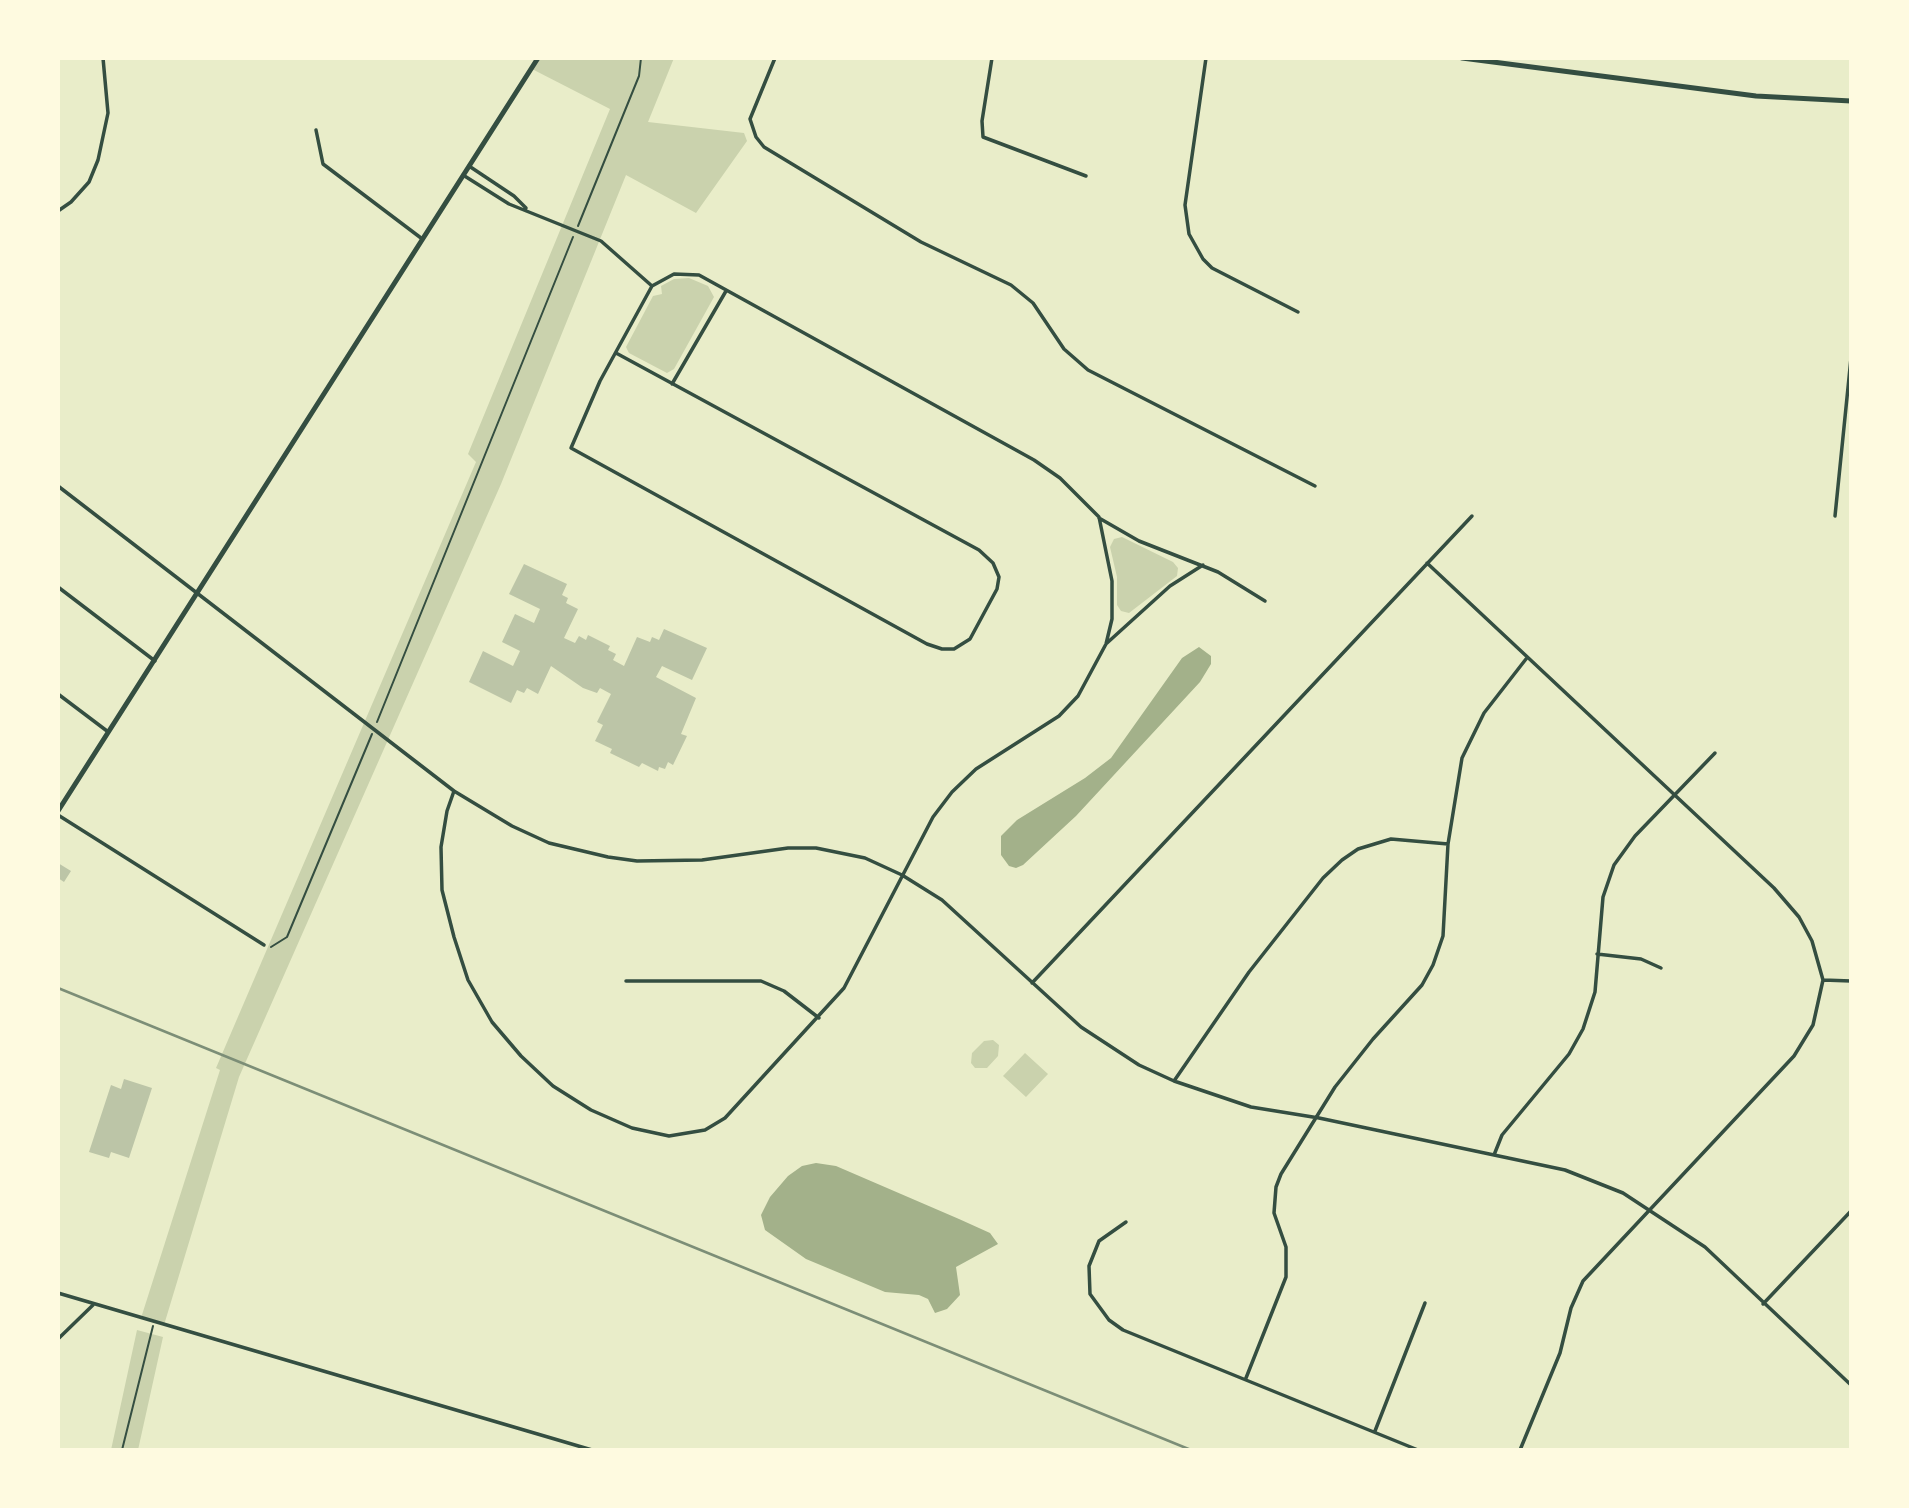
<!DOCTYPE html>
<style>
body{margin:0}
#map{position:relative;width:1909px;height:1508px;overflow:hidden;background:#e9edc9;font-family:"Fira Sans",sans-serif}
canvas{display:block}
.frame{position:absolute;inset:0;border:60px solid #fefae0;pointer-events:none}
</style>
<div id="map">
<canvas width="1909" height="1508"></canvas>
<div class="frame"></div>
</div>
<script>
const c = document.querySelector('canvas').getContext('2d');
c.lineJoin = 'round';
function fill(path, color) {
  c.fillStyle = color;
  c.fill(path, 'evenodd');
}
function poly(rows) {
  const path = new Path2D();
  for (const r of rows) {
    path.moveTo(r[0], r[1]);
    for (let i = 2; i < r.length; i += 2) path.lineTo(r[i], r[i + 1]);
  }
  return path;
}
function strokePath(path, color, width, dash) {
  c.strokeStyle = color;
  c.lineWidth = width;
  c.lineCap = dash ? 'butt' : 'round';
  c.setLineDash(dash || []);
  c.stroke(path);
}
fill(poly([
 [539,58,674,58,648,122,744,133,747,141,696,213,626,175,501,484,239,1077,164,1325,141,1318,220,1070,216,1068,476,462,468,454,610,109,532,69],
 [689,278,708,286,714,297,674,369,667,373,629,353,626,347,653,296,662,294,661,286,674,279],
 [1122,537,1173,562,1178,568,1177,576,1129,613,1121,611,1117,605,1117,577,1110,547,1114,539],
 [993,1040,999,1045,998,1056,987,1068,975,1068,971,1063,972,1053,984,1041],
 [1025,1053,1048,1074,1026,1097,1003,1076],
 [137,1330,163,1337,138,1450,111,1450]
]), '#cad2ad');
fill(poly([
 [1199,647,1211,656,1211,664,1200,682,1076,816,1023,865,1016,868,1009,866,1001,855,1001,836,1017,820,1085,778,1111,758,1182,658],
 [816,1163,836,1166,959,1219,990,1233,998,1244,956,1267,960,1295,947,1309,935,1313,928,1299,919,1295,885,1292,806,1259,765,1230,761,1215,770,1197,788,1176,802,1166]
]), '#a3b18a');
fill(poly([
 [524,564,567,584,562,595,568,598,566,603,578,609,564,638,575,643,579,636,586,640,588,635,610,646,608,650,616,654,613,660,624,666,637,637,650,642,652,637,659,640,664,629,707,648,692,680,662,666,656,677,696,698,681,734,687,736,673,765,668,762,665,769,659,767,658,771,642,763,639,767,610,753,612,749,595,741,603,725,597,722,611,694,600,688,597,693,583,688,551,666,538,694,527,688,524,693,517,690,511,703,469,682,483,651,513,666,520,651,502,642,515,614,534,623,540,609,509,594],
 [58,863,71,871,64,882,58,878],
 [124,1079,152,1088,129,1158,111,1152,109,1158,89,1152,111,1085,121,1089]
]), '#bcc5a7');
strokePath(poly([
 [578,226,639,76,641,58],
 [377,722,573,237],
 [271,947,287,937,372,734],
 [122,1450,153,1326]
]), '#344e41', 2);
strokePath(poly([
 [775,58,750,119,756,137,764,147,921,242,1011,285,1033,303,1064,349,1088,370,1315,486],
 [992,58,982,121,983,137,1086,176],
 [1206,58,1185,205,1189,234,1203,259,1212,268,1298,312],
 [316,130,323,164,421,238],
 [469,166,514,196,526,208],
 [463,175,509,204,601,241,652,286],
 [58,211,71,202,89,182,98,160,108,113,103,58],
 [672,384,726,291],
 [58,486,454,791,447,811,441,847,442,890,454,937,468,980,492,1022,521,1056,553,1086,591,1110,632,1128,669,1136,705,1130,725,1118,844,988,933,817,952,792,976,769,1059,716,1078,696,1106,644,1112,619,1112,581,1099,517,1060,478,1034,460,699,275,674,274,652,286,600,381,571,448,927,644,942,649,954,649,970,639,997,589,999,577,993,563,979,550,616,353],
 [1835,516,1851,358],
 [1099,518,1139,541,1218,572,1265,601],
 [1427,563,1774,888,1799,917,1812,941,1823,980,1813,1025,1794,1056,1583,1281,1571,1308,1560,1353,1520,1450],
 [58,587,155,661],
 [1107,643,1170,586,1203,565],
 [58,694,107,731],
 [454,791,512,826,549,843,608,857,637,861,702,860,788,848,816,848,865,858,902,875,942,900,1081,1027,1139,1065,1174,1081,1251,1107,1319,1118,1565,1170,1623,1193,1705,1247,1851,1385],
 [58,815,264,945],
 [1597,954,1641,959,1661,968],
 [1823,980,1851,981],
 [626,981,761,981,784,991,819,1018],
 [1032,983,1472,516],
 [1174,1081,1249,972,1323,878,1342,860,1358,849,1391,839,1448,844],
 [1494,1155,1502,1135,1569,1054,1583,1029,1595,992,1603,897,1614,865,1635,836,1715,753],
 [1126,1222,1099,1241,1089,1266,1090,1294,1109,1320,1123,1330,1418,1450],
 [58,1293,592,1450],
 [1763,1304,1851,1211],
 [58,1339,93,1305],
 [1246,1378,1286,1277,1286,1247,1274,1213,1276,1187,1281,1174,1335,1087,1373,1039,1422,985,1433,965,1443,936,1448,844,1462,758,1484,713,1526,659],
 [1375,1431,1425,1303]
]), '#344e41', 3.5);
strokePath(poly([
 [58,811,538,58]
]), '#344e41', 5);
strokePath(poly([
 [1462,58,1756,96,1851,101]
]), '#344e41', 5);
strokePath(poly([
 [58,988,1191,1450]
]), '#7c8e77', 2.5);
</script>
